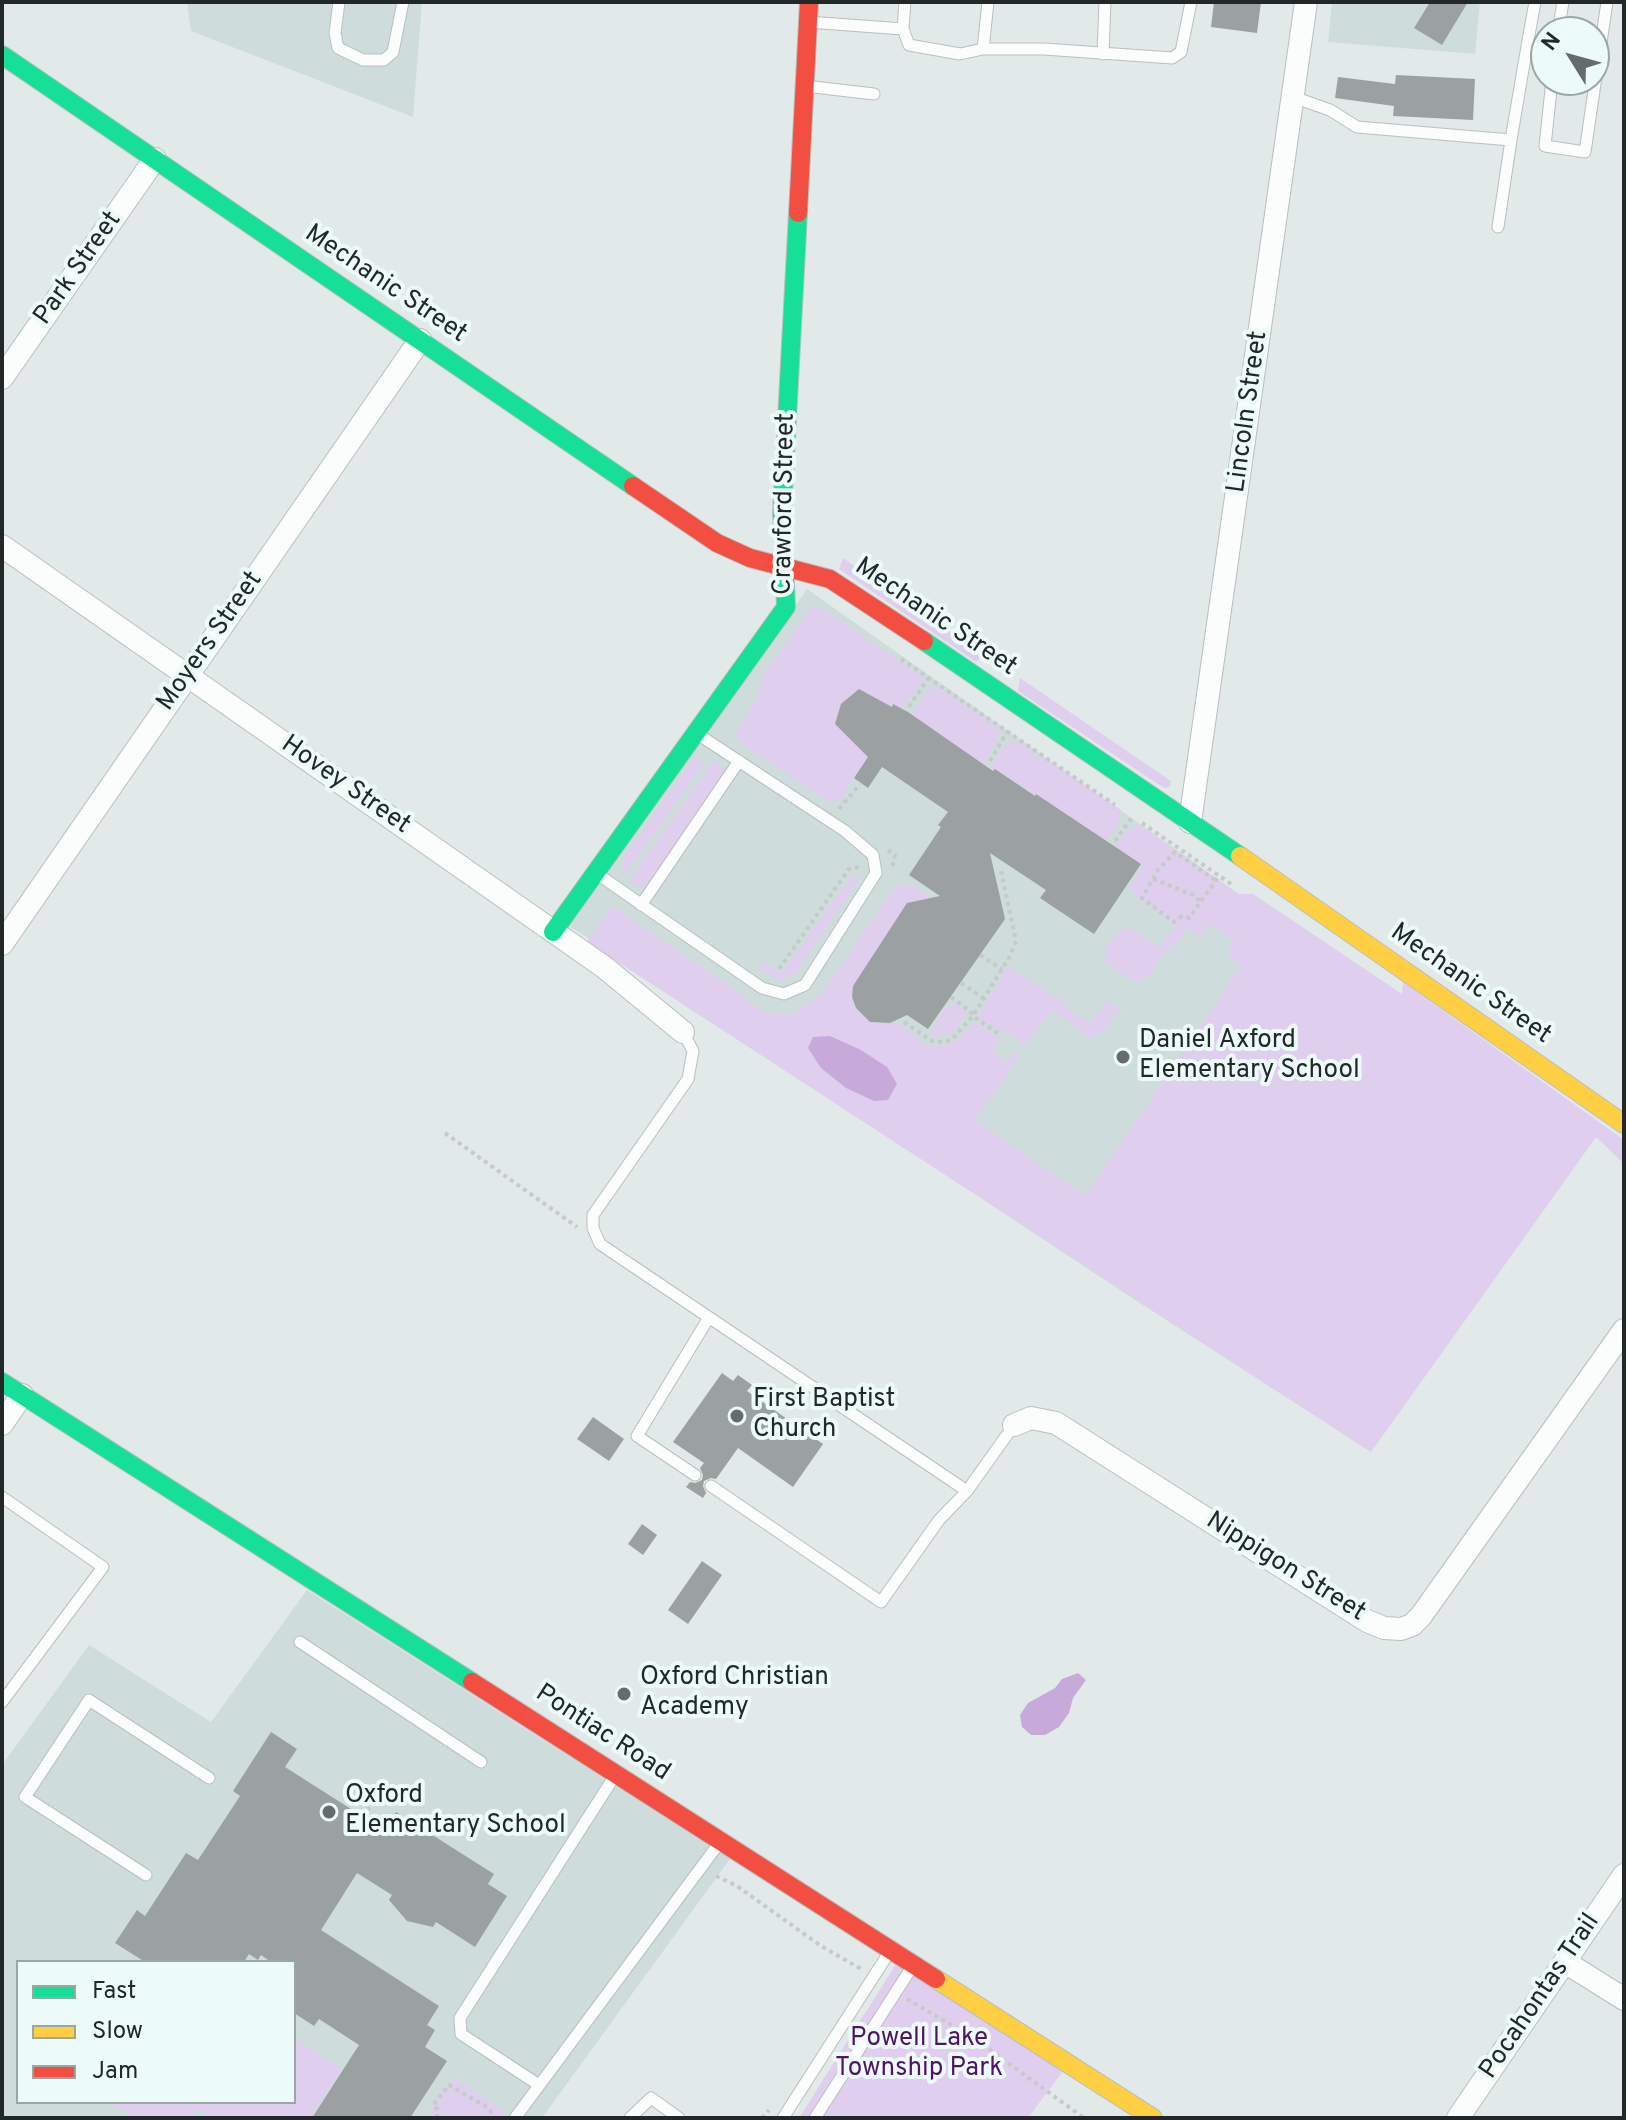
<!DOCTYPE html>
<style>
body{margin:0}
#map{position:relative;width:1626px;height:2120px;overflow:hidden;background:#e2eae9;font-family:Overpass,sans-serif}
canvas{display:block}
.frame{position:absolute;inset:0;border:4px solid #222827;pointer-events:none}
.legend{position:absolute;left:16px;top:1960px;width:280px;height:144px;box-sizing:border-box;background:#ecfbf8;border:2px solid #9ba7a4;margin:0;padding:10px 14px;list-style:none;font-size:24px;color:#222827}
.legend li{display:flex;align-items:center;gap:16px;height:40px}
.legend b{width:40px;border:2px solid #9ba7a4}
.north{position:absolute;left:1530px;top:16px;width:80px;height:80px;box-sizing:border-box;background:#ecfbf8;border:2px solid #9ba7a4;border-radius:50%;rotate:307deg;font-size:22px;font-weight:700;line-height:32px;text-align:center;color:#222827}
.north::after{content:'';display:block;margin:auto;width:28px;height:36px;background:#656c6b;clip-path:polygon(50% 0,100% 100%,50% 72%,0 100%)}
</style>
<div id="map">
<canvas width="1626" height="2120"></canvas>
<div class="frame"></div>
<ul class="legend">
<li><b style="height:10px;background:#16e098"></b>Fast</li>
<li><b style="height:10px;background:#ffcf43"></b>Slow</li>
<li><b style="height:10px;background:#f24e42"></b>Jam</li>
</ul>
<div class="north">N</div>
</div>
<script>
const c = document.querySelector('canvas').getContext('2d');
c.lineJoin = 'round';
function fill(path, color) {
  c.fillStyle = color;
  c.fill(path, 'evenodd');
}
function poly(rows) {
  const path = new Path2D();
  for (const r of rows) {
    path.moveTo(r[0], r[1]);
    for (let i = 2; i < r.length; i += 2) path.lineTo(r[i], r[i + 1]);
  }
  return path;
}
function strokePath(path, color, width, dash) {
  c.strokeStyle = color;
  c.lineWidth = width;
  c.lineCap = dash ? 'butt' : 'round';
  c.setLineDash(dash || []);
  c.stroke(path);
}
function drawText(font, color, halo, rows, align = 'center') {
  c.font = font + ' Overpass,sans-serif';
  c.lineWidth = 8;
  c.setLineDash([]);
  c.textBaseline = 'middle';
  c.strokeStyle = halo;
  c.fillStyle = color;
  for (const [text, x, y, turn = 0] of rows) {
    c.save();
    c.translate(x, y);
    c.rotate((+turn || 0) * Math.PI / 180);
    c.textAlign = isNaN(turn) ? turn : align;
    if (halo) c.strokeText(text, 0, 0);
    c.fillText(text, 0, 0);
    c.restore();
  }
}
fill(poly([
 [187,2,422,2,413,117,191,31],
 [1332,2,1480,2,1475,54,1328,42],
 [807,589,1358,978,1596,1137,1371,1452,1132,1298,562,921,708,728],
 [307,1590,730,1859,542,2118,2,2118,2,1765,89,1645,211,1722],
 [18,1962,294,1962,294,2102,18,2102]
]), '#cedddb');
fill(poly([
 [843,558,985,654,976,662,839,569],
 [812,607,819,607,924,678,902,709,892,707,859,689,841,704,835,724,868,757,852,780,843,798,833,802,828,801,740,743,736,732,755,702,763,675],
 [1020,678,1171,781,1170,787,1164,788,1018,691],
 [932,684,999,729,997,742,983,764,911,716],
 [1015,740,1121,810,1117,827,1106,841,1037,794,1032,801,989,769,1005,745],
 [697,760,706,760,625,875,623,859,691,762],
 [714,760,724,768,725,774,649,882,641,888,633,884,629,881],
 [1139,825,1238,894,1253,894,1402,994,1403,982,1624,1140,1624,1164,1596,1137,1371,1452,587,942,612,906,745,997,751,1005,771,1014,794,1013,822,994,893,890,903,884,916,887,931,898,907,903,853,986,856,1008,870,1022,881,1024,894,1021,921,1041,936,1047,959,1040,970,1025,976,1023,1000,1039,992,1051,1008,1062,1016,1052,1020,1055,975,1120,1085,1196,1242,965,1227,955,1235,941,1210,924,1200,936,1188,928,1171,951,1166,949,1147,978,1143,976,1138,984,1104,961,1107,945,1122,929,1130,928,1159,947,1176,924,1128,889,1144,865,1115,847,1125,832],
 [852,875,859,879,795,974,779,981,759,969,759,963,765,962,782,973],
 [1008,966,1069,1006,1068,1008,1077,1017,1083,1017,1092,1022,1107,1000,1120,1008,1103,1031,1090,1038,1052,1010,1024,1047,1020,1045,1021,1041,1006,1031,1003,1033,978,1017],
 [953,1002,967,1012,953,1032,936,1037,929,1034,945,1008,950,1009],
 [896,1964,1063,2071,1028,2118,799,2118],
 [294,2038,342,2069,310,2118,211,2118,198,2110,192,2118,135,2118,110,2102,294,2102],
 [453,2078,506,2112,502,2118,427,2118]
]), '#e0ceef');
fill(poly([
 [830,1036,861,1050,887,1067,897,1084,888,1100,874,1101,846,1088,821,1068,808,1048,813,1037],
 [1078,1673,1086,1680,1073,1698,1069,1713,1059,1727,1045,1735,1031,1735,1022,1727,1020,1715,1028,1703,1055,1688,1062,1679]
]), '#c7aada');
fill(poly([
 [1214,2,1261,2,1257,33,1211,27],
 [1430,2,1468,2,1442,45,1414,28],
 [1396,75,1475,79,1473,120,1393,116,1394,106,1335,98,1338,77,1395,84],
 [859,689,892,707,893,704,908,712,993,771,995,769,1035,796,1036,794,1141,864,1094,934,1040,898,1046,890,990,853,1005,919,928,1029,907,1015,890,1023,870,1022,856,1008,852,997,853,986,907,903,940,896,909,875,941,827,938,825,948,812,882,767,868,788,854,778,868,757,835,724,841,704],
 [722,1373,733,1381,738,1375,752,1385,747,1391,823,1444,793,1487,738,1448,716,1479,711,1478,704,1481,703,1486,706,1493,703,1498,686,1487,690,1482,695,1483,702,1480,703,1475,700,1468,704,1463,673,1442],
 [593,1417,624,1439,609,1461,577,1439],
 [642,1524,657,1535,643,1555,628,1544],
 [702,1561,722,1575,688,1624,668,1610],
 [271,1732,297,1749,285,1767,384,1830,396,1812,494,1874,488,1884,507,1896,475,1947,436,1922,433,1927,407,1921,389,1900,392,1895,357,1873,321,1930,439,2006,427,2025,435,2030,425,2047,447,2061,410,2118,312,2118,359,2045,319,2019,314,2026,294,2013,294,1962,271,1962,261,1955,258,1960,249,1954,244,1962,145,1962,115,1943,137,1910,145,1916,186,1853,198,1860,240,1796,233,1791]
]), '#9ba1a0');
const lane = poly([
 [339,2,335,33,338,48,363,60,384,60,393,52,403,2],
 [808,22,903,29,905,2],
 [903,29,909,45,960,54,983,49,1044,49,1172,58,1181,52,1191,2],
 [1558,32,1563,2],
 [1527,46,1535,2],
 [983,49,988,2],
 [1103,54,1105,2],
 [1552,80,1545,146,1585,152,1607,2],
 [805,86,874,94],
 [1293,97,1330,110,1357,127,1511,140,1498,227],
 [1511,140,1527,46,1546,49],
 [596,873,762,988,784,994,805,985,876,873,873,855,845,831,696,733],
 [641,905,739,761],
 [683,1032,693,1051,688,1079,593,1215,593,1228,600,1244,967,1491],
 [695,1475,637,1436,708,1319],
 [711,1486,881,1602,939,1520,967,1491,1014,1425],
 [2,1497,103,1567,2,1702],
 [300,1642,481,1762],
 [146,1875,25,1797,89,1700,209,1778],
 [539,2085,461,2034,460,2018,614,1777],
 [515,2118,720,1842],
 [630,2118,651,2098,679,2118],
 [783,2118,890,1951],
 [815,2118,912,1967]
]);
const street = poly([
 [2,378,155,159],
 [2,546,604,967,683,1032],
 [1190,822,1306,2],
 [2,944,420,340],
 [2,1424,22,1395],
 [1014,1425,1031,1418,1056,1423,1367,1621,1384,1628,1401,1629,1412,1625,1421,1616,1624,1330],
 [1565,1962,1624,1999],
 [1458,2118,1624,1875]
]);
const fast = poly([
 [2,55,633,486],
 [924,641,1240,856],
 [553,932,786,607,782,513,798,213],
 [2,1382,472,1682]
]);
const slow = poly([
 [1240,856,1624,1124],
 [936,1979,1153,2118]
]);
const jam = poly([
 [798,213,809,2],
 [633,486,717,543,750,558,830,579,924,641],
 [472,1682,936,1979]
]);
strokePath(lane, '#b9bfbe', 13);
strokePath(street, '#b9bfbe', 24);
strokePath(fast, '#b9bfbe', 20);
strokePath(slow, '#b9bfbe', 20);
strokePath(jam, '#b9bfbe', 20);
strokePath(poly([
 [901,659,1115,805],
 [909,707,928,678],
 [990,761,1007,732],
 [839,809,860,784],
 [1142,823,1234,886],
 [1115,841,1133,816],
 [888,850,895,855,892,869],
 [1153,879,1193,895,1200,901],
 [1215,880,1175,852,1158,870,1142,898,1174,922,1182,916,1189,918,1219,876],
 [980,955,1002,969],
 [779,969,849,869,859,867],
 [961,983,983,998],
 [951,997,970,1011,973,1016,1009,958,1016,941,1001,871],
 [904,1022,932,1041,946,1042,955,1036,973,1016,999,1034],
 [445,1133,577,1227],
 [363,1817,388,1779],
 [716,1876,737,1886,821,1946,863,1970],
 [907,1999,972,2037,1084,2118],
 [437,2118,437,2109,433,2105,449,2085,485,2106,491,2112,487,2118],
 [762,2118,769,2110]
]), '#c6cac9', 4, [4, 4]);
strokePath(lane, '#fbfcfc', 11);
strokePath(street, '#fbfcfc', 22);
strokePath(fast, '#16e098', 18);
strokePath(slow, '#ffcf43', 18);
strokePath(jam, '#f24e42', 18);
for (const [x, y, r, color] of [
 [1123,1057,8,"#656c6b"],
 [737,1416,8,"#656c6b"],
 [624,1694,8,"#656c6b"],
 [329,1812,8,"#656c6b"]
]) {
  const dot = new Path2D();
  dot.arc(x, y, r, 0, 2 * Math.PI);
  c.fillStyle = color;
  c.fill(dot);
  strokePath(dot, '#ecfbf8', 3);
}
drawText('26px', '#222827', '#ecfbf8', [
 ["Park Street",79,269,-55],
 ["Mechanic Street",385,285,34],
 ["Lincoln Street",1249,412,-82],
 ["Crawford Street",786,504,-89],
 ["Mechanic Street",935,618,34],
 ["Moyers Street",211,642,-55],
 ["Hovey Street",345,786,35],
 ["Mechanic Street",1470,985,35],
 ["Nippigon Street",1285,1568,32],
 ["Pontiac Road",602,1734,33],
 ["Pocahontas Trail",1541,1997,-56]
]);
drawText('26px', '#222827', '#ecfbf8', [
 ["Daniel Axford",1139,1042],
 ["Elementary School",1139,1072],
 ["First Baptist",753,1401],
 ["Church",753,1431],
 ["Oxford Christian",640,1679],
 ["Academy",640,1709],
 ["Oxford",345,1797],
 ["Elementary School",345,1827]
], 'left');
drawText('26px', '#4f1467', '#ecfbf8', [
 ["Powell Lake",919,2040],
 ["Township Park",919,2070]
]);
</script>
